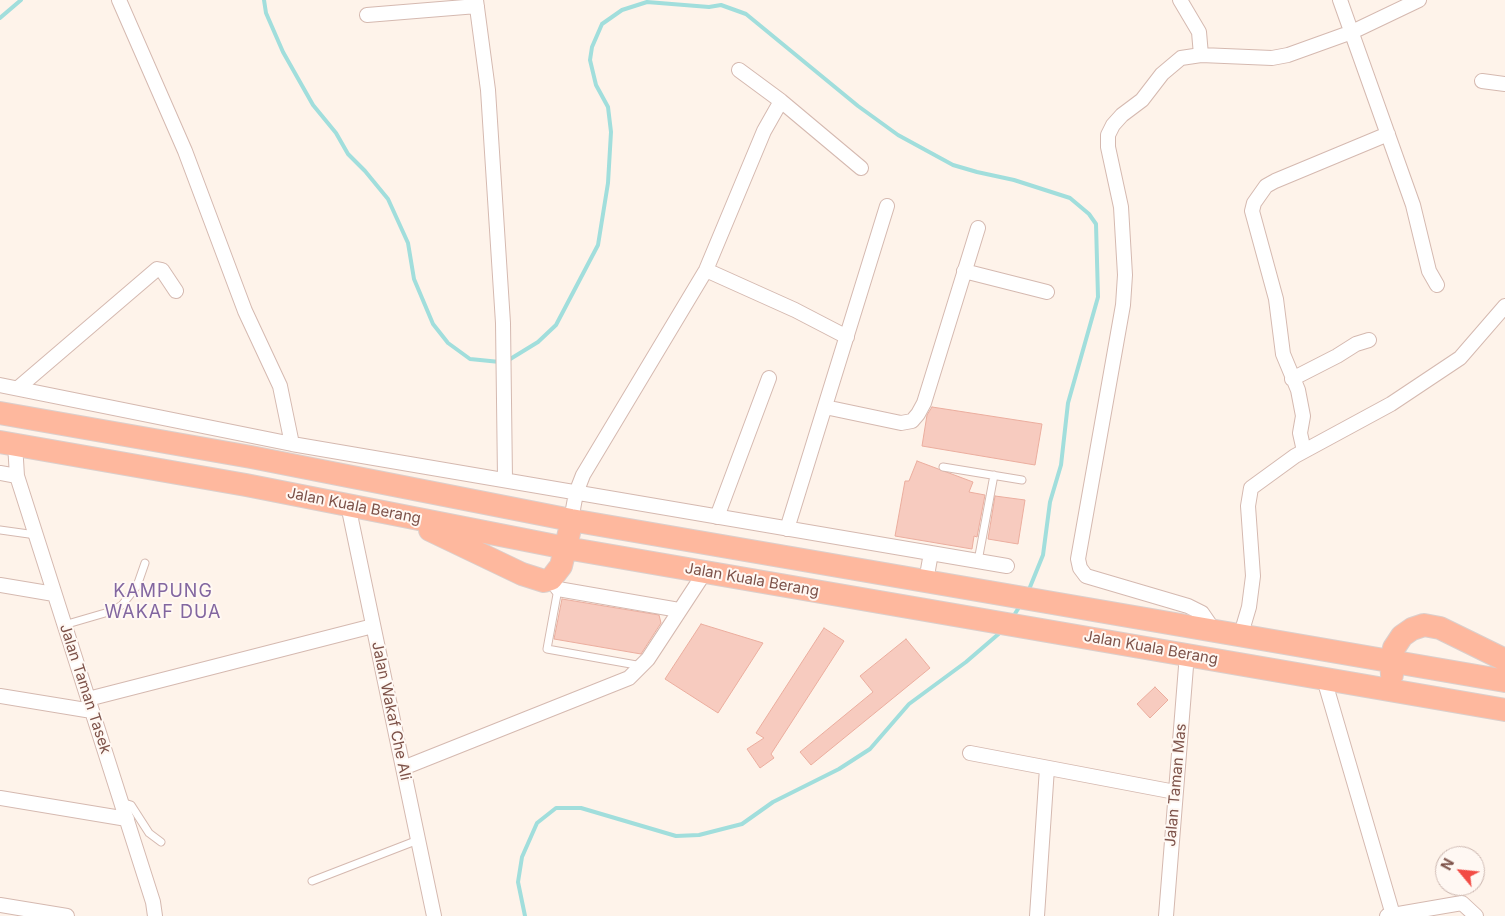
<!DOCTYPE html>
<style>
body{margin:0}
#map{position:relative;width:1505px;height:916px;overflow:hidden;background:#fef3ea;font-family:Inter,sans-serif}
canvas{display:block}
.north{position:absolute;left:1435px;top:846px;width:50px;height:50px;box-sizing:border-box;background:#fff8f3;border:1px solid #cbb6af;border-radius:50%;rotate:298deg;font-size:14px;font-weight:700;line-height:20px;text-align:center;color:#7d5249}
.north::after{content:'';display:block;margin:auto;width:18px;height:22px;background:#f24c45;clip-path:polygon(50% 0,100% 100%,50% 72%,0 100%)}
</style>
<div id="map">
<canvas width="1505" height="916"></canvas>
<div class="north">N</div>
</div>
<script>
const c = document.querySelector('canvas').getContext('2d');
c.lineJoin = 'round';
function poly(rows) {
  const path = new Path2D();
  for (const r of rows) {
    path.moveTo(r[0], r[1]);
    for (let i = 2; i < r.length; i += 2) path.lineTo(r[i], r[i + 1]);
  }
  return path;
}
function strokePath(path, color, width, dash) {
  c.strokeStyle = color;
  c.lineWidth = width;
  c.lineCap = dash ? 'butt' : 'round';
  c.setLineDash(dash || []);
  c.stroke(path);
}
function fill(path, color) {
  c.fillStyle = color;
  c.fill(path, 'evenodd');
}
function drawText(font, color, halo, rows, align = 'center') {
  c.font = font + ' Inter,sans-serif';
  c.lineWidth = 4;
  c.setLineDash([]);
  c.textBaseline = 'middle';
  c.strokeStyle = halo;
  c.fillStyle = color;
  for (const [text, x, y, turn = 0] of rows) {
    c.save();
    c.translate(x, y);
    c.rotate((+turn || 0) * Math.PI / 180);
    c.textAlign = isNaN(turn) ? turn : align;
    if (halo) c.strokeText(text, 0, 0);
    c.fillText(text, 0, 0);
    c.restore();
  }
}
strokePath(poly([
 [264,0,266,13,283,52,313,105,336,133,348,154,365,171,388,199,408,243,414,279,433,324,448,343,470,359,500,362],
 [0,18,21,0],
 [507,361,538,342,556,325,598,245,608,183,611,132,608,107,596,85,590,60,592,47,602,24,622,10,647,2,709,7,721,5,746,14,858,106,898,135,953,165,977,172,1014,180,1070,198,1089,214,1096,224,1098,297,1068,403,1061,465,1050,502,1043,555,1028,592],
 [1013,617,1021,604],
 [525,916,518,882,522,857,537,823,556,808,581,808,676,836,699,835,742,824,773,802,839,769,870,749,909,704,966,662,1002,631]
]), '#a1dedc', 4);
const building = poly([
 [932,407,1042,424,1035,465,922,446,927,415,932,407],
 [917,461,973,482,969,492,985,495,977,537,974,536,972,549,895,536,905,481,909,481,917,461],
 [995,496,1025,500,1018,544,988,539,995,496],
 [562,599,659,615,661,623,641,654,554,639,562,599],
 [701,624,763,643,718,713,665,679,701,624],
 [824,628,844,641,771,754,774,758,760,768,747,749,764,738,756,733,824,628],
 [906,639,930,668,811,765,800,752,873,692,860,676,906,639],
 [1155,687,1168,700,1150,718,1137,704,1155,687]
]);
fill(building, '#f7cbbf');
strokePath(building, '#ebad9e', 1);
const service = poly([
 [943,467,1022,480],
 [0,530,36,535],
 [978,561,994,475],
 [558,589,547,649,642,666],
 [64,625,112,611,122,605,137,586,145,563],
 [121,802,131,805,149,833,161,842],
 [312,881,418,840]
]);
const minor = poly([
 [119,0,185,151,245,311,280,386,292,444],
 [476,0,488,90,503,323,505,479],
 [1180,0,1199,32,1201,55],
 [1340,0,1413,205,1429,271,1437,285],
 [367,15,477,6],
 [739,70,781,101,861,168],
 [1482,81,1505,84],
 [706,270,795,310,847,337],
 [964,271,1047,292],
 [1292,379,1337,356,1356,344,1369,340],
 [0,385,292,444,1007,566],
 [18,388,157,269,162,270,176,291],
 [825,407,901,423,912,421,918,414,924,403,978,228],
 [15,444,17,476,153,902,155,916],
 [1304,451,1300,433,1303,416,1298,390,1283,354,1276,299,1252,211,1254,203,1266,186,1275,181,1388,134],
 [0,473,17,476],
 [348,505,434,916],
 [717,517,769,378],
 [571,520,576,493,583,475,706,270,764,131,781,101],
 [787,529,887,206],
 [551,579,558,589,679,610],
 [926,581,931,553],
 [0,585,54,594],
 [1213,629,1202,613,1188,606,1086,576,1080,568,1078,559,1123,305,1125,275,1121,207,1108,147,1108,135,1113,125,1122,115,1142,100,1162,74,1181,58,1201,55,1272,58,1288,55,1352,32,1419,0],
 [1241,634,1249,607,1253,576,1248,506,1251,488,1295,456,1391,404,1460,358,1505,306],
 [1324,679,1393,915],
 [0,696,92,711],
 [88,699,373,626],
 [970,753,1175,792],
 [403,768,629,678,648,659,705,572],
 [0,798,127,819],
 [0,905,67,916],
 [1037,916,1047,768],
 [1166,916,1187,654],
 [1387,916,1462,903,1476,916]
]);
const trunk = poly([
 [0,413,251,457,571,520,1505,681],
 [0,442,246,485,566,548,1505,710],
 [430,530,522,574,544,581,551,579,561,566,569,533],
 [1392,675,1391,661,1394,648,1402,636,1412,629,1424,625,1440,628,1505,660]
]);
strokePath(service, '#d5b9b0', 9);
strokePath(minor, '#d5b9b0', 16);
strokePath(trunk, '#dbcfcc', 24);
strokePath(service, '#fff', 7);
strokePath(minor, '#fff', 14);
strokePath(trunk, '#feb89e', 22);
drawText('15px', '#7d5249', '#fff8f3', [
 ["Jalan Kuala Berang",354,506,11],
 ["Jalan Kuala Berang",752,580,10],
 ["Jalan Kuala Berang",1151,648,10],
 ["Jalan Taman Tasek",85,689,72],
 ["Jalan Wakaf Che Ali",391,711,78],
 ["Jalan Taman Mas",1176,785,-85]
]);
c.letterSpacing = '1px';
drawText('18px', '#8266a0', '#fff8f3', [
 ["KAMPUNG",163,592],
 ["WAKAF DUA",163,613]
]);
c.letterSpacing = '0px';
</script>
